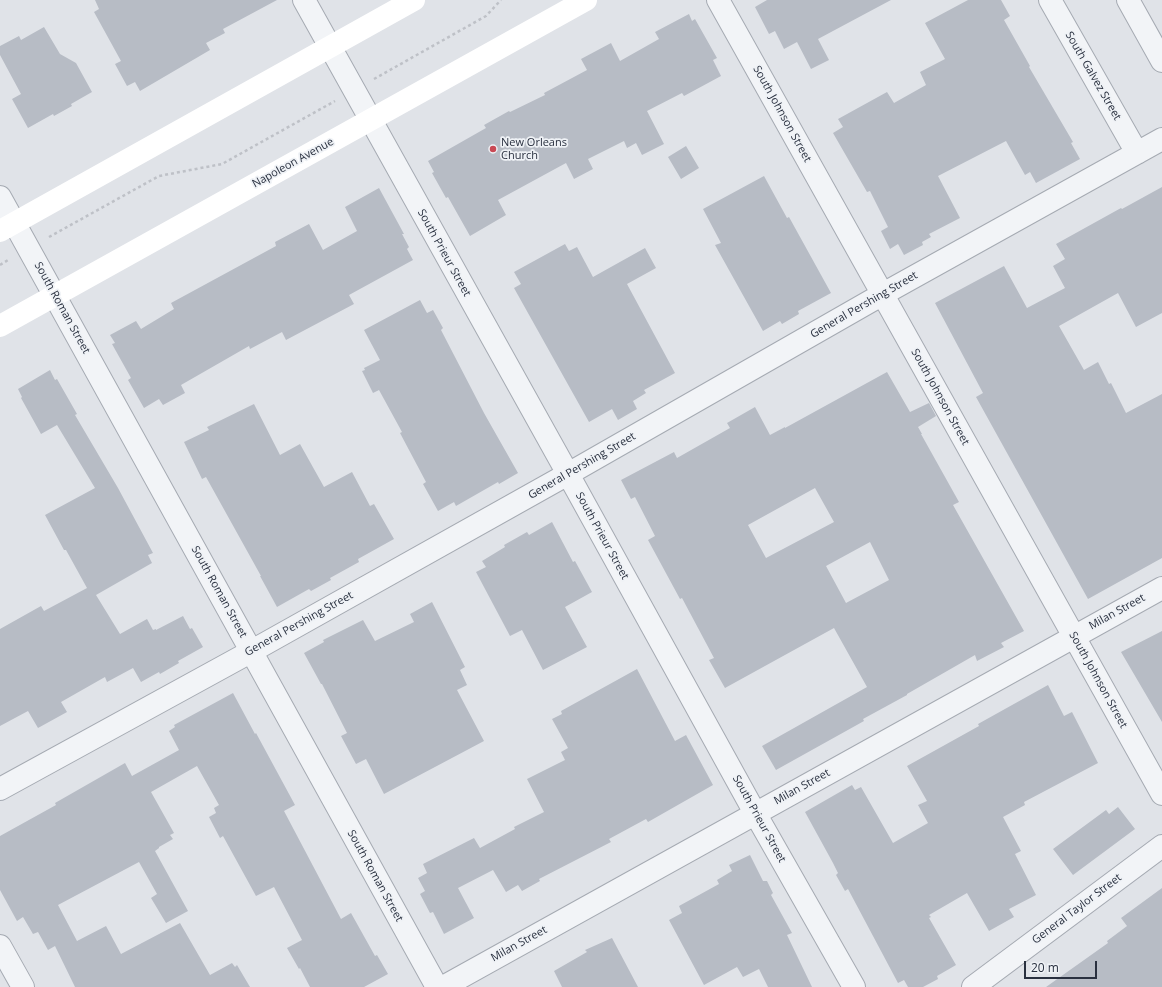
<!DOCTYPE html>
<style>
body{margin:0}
#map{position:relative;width:1162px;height:987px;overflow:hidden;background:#e0e3e8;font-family:"Open Sans",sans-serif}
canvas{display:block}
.scale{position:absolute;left:1024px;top:961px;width:73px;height:18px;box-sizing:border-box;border:2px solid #29303f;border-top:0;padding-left:5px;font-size:12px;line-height:14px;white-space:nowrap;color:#29303f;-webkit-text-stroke:3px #eff2f6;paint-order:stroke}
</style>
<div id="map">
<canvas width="1162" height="987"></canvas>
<div class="scale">20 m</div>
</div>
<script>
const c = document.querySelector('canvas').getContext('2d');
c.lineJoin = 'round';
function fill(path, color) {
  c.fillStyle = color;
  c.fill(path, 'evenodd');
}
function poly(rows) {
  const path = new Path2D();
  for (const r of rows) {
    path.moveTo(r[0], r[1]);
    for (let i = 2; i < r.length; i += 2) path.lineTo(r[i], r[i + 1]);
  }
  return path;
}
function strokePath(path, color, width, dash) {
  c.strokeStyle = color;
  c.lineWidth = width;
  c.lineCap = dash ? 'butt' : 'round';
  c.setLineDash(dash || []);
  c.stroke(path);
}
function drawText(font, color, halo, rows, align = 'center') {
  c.font = font + ' "Open Sans",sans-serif';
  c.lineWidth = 3.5;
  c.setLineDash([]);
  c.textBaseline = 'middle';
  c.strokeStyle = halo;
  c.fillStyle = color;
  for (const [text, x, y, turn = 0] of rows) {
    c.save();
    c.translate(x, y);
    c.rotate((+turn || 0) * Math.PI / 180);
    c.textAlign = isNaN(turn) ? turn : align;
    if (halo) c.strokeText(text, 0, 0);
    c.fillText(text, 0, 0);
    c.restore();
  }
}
fill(poly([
 [95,0,277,0,223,29,225,33,206,43,210,50,140,91,135,82,127,86,115,64,121,61,94,12,99,9],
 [767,0,891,0,818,39,829,60,811,69,797,42,784,49,775,31,769,34,755,7],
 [968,0,1001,0,1010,16,1004,20,1030,66,1029,67,1073,142,1071,143,1080,159,1036,183,1030,172,1025,175,1006,141,938,176,960,218,929,234,931,237,922,242,923,245,904,255,898,244,890,249,881,231,888,227,870,191,867,192,833,133,843,127,838,119,887,92,894,103,926,85,920,72,945,59,925,23],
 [689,14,692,21,695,19,717,58,713,60,721,76,684,96,682,93,647,111,664,144,642,155,636,143,627,148,624,141,588,159,593,169,574,179,566,163,498,200,506,215,470,236,448,197,446,198,432,173,434,172,428,161,486,128,484,125,509,111,510,112,545,95,544,93,587,70,581,59,611,43,620,61,659,39,655,32],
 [44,27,60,54,76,63,92,92,71,104,72,106,54,116,53,114,28,128,12,99,21,94,0,55,0,46,19,36,21,40],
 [686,146,699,168,681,179,668,157],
 [764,176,787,218,789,217,831,293,798,311,799,314,782,324,780,321,763,331,715,245,721,243,703,209],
 [1162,187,1162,313,1136,327,1118,293,1059,326,1084,370,1098,362,1109,384,1111,383,1126,413,1162,394,1162,558,1088,599,976,397,983,393,935,303,1004,266,1027,308,1065,288,1053,266,1065,259,1056,244,1121,208,1122,209],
 [379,188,404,234,402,234,409,247,407,249,413,260,349,295,354,304,286,340,282,332,250,349,249,346,181,385,185,393,163,405,159,399,144,408,128,380,131,378,112,344,115,343,110,335,136,321,141,329,174,309,171,303,276,246,275,242,309,224,323,250,357,231,345,207],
 [565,244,569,251,577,247,593,277,645,248,656,268,627,284,675,373,644,390,646,393,633,401,637,409,618,420,612,409,589,422,514,288,521,284,514,272],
 [420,300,427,313,433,310,443,328,441,330,484,413,518,473,499,484,498,482,456,506,454,502,438,511,423,484,426,482,400,433,402,432,379,390,373,393,362,371,365,370,364,368,380,360,364,330],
 [50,370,55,380,57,379,77,414,75,415,118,488,153,553,148,555,152,563,96,595,120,634,147,619,153,630,156,629,156,630,183,616,190,629,192,628,203,647,178,661,179,663,160,674,159,672,141,682,133,668,107,682,105,677,61,702,67,712,38,728,28,711,0,726,0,629,41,606,44,611,87,588,66,550,64,550,45,515,95,488,57,425,41,434,21,398,22,397,18,389],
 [887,372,910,412,929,403,936,416,918,427,922,434,921,434,959,502,953,505,1024,631,1001,643,1004,647,977,661,975,655,907,694,907,695,863,719,864,721,776,770,762,746,867,687,834,628,725,688,709,660,714,658,682,598,680,599,648,540,655,536,635,497,631,499,621,480,674,452,677,458,730,428,727,423,755,407,770,435,785,427,785,428],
 [815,488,834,522,766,558,748,525],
 [870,542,889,580,846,603,826,566],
 [254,404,280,455,300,444,324,487,352,472,370,506,374,504,394,539,358,559,359,562,330,578,331,580,311,591,309,589,277,607,260,576,261,576,206,477,202,479,184,442,209,430,207,427],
 [552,522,573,562,575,561,592,592,565,607,587,647,543,670,522,630,510,636,476,572,486,567,482,561,505,547,504,545,527,532,529,535],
 [432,602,465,667,460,670,467,685,457,690,484,741,384,794,366,759,356,764,341,736,347,733,322,684,321,684,304,653,324,642,323,640,363,620,375,641,414,622,410,614],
 [1162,631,1162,722,1121,652],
 [637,669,675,741,686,735,713,785,648,822,646,819,609,839,611,842,539,879,540,881,522,891,518,885,506,892,493,870,458,888,474,918,444,934,433,912,430,913,420,894,425,891,418,878,427,873,423,864,474,838,480,848,515,829,514,827,544,812,527,779,565,760,561,752,568,748,552,719,562,714,561,711],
 [1048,685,1064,716,1072,712,1098,763,1024,802,1025,805,1003,817,1021,851,1015,854,1036,895,1009,909,1014,917,989,931,967,893,929,915,931,917,929,918,956,965,937,976,938,979,923,987,908,987,904,980,898,983,848,889,845,891,836,875,838,873,833,863,805,812,852,785,855,790,861,787,893,843,928,823,918,805,927,801,907,766,979,726,978,724],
 [233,693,255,734,256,733,295,805,284,811,341,919,351,913,375,956,377,955,388,974,364,987,310,987,300,968,299,969,287,948,302,940,274,887,256,896,223,836,220,838,209,817,216,813,214,808,219,805,197,766,151,792,174,833,170,835,173,839,159,847,159,848,155,851,188,911,166,923,151,898,157,894,139,862,58,905,77,941,106,926,121,954,180,923,210,975,232,963,235,967,237,965,250,987,75,987,55,946,48,950,38,932,33,934,23,917,17,921,0,890,0,836,56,805,55,803,125,763,132,776,179,750,169,731,175,727,174,725],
 [1118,807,1135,829,1073,875,1053,849,1106,810,1109,814],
 [750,855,763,881,767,881,773,893,771,895,792,933,787,935,812,987,768,987,759,969,743,977,737,967,704,985,669,920,682,913,679,906,719,884,717,880,732,871,729,865],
 [1162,888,1162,987,1046,987,1108,943,1107,941,1127,926,1121,918],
 [612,938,638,987,562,987,554,971,587,952,585,950]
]), '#b7bcc5');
const street = poly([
 [304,0,568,474,755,813,854,987],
 [718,0,1162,794],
 [1050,0,1137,153],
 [1128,0,1162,61],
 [0,197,437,987],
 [0,789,252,651,568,474,883,294,1162,139],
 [0,946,23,987],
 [443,987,1162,588],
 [973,987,1162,846]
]);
strokePath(street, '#a5aab2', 24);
strokePath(poly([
 [374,79,486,16,501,0],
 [49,237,159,176,222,164,335,101],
 [0,265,8,260]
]), '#bec1c7', 2.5, [3, 3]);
strokePath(street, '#f2f4f7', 22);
strokePath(poly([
 [0,231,414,0],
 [0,326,586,0]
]), '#fff', 22);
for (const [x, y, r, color] of [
 [493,149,4,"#c94954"]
]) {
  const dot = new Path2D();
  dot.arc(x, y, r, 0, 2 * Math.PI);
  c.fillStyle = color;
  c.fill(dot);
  strokePath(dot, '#eff2f6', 1.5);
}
drawText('11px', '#29303f', '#eff2f6', [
 ["South Galvez Street",1093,76,60],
 ["South Johnson Street",782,114,61],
 ["Napoleon Avenue",293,163,-29],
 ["South Prieur Street",444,253,61],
 ["General Pershing Street",864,305,-30],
 ["South Roman Street",62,308,61],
 ["South Johnson Street",940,397,61],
 ["General Pershing Street",582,466,-30],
 ["South Prieur Street",602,536,61],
 ["South Roman Street",219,592,61],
 ["Milan Street",1117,612,-29],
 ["General Pershing Street",299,624,-29],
 ["South Johnson Street",1098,680,61],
 ["Milan Street",802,787,-29],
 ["South Prieur Street",759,819,61],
 ["South Roman Street",375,876,61],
 ["General Taylor Street",1077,909,-37],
 ["Milan Street",519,944,-29]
]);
drawText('11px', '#29303f', '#eff2f6', [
 ["New Orleans",501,143],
 ["Church",501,156]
], 'left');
</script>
